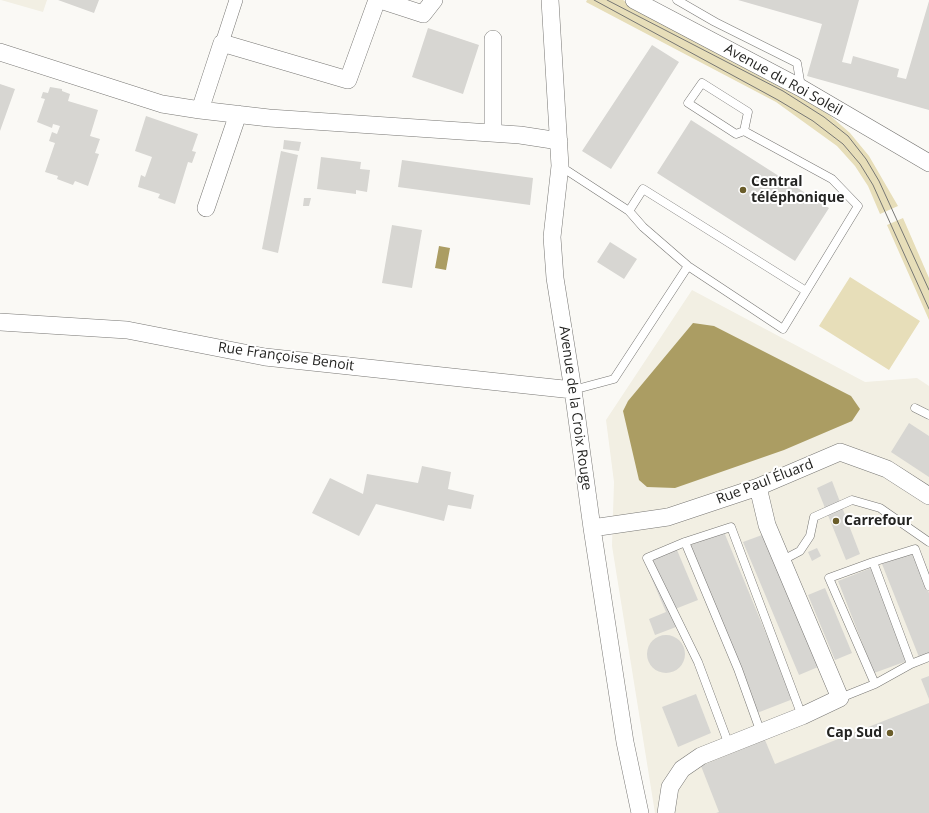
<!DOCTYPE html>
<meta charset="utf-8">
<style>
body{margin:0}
canvas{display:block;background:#faf9f5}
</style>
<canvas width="929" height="813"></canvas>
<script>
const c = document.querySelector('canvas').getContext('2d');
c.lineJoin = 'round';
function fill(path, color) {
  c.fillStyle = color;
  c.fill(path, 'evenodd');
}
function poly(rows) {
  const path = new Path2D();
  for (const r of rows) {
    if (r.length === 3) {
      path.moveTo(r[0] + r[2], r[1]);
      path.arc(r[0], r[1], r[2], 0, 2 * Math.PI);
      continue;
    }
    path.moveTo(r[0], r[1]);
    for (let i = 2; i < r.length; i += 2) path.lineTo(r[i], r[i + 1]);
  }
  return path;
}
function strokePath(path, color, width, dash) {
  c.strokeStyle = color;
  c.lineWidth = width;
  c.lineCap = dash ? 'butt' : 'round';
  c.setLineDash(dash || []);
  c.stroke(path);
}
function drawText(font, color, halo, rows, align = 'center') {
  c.font = font + ' "Open Sans",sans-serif';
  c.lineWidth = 4;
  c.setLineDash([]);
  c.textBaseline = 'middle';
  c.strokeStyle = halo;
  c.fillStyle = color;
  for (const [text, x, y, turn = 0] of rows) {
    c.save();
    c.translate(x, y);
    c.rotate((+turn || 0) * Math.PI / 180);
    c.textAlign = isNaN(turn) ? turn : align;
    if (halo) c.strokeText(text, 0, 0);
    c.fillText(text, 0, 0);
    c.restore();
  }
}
fill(poly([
 [1,0,47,0,43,12],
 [692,290,865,382,917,378,929,386,929,813,655,813,612,546,614,482,606,420]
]), '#f2efe3');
fill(poly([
 [587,0,623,0,798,94,826,112,850,133,869,156,898,206,880,214,868,186,855,166,837,146,776,102,586,2],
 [903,218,929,278,929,320,887,225],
 [850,277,920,321,889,370,819,326]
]), '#e7deb9');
fill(poly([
 [439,246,450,248,446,270,435,268],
 [693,323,714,326,851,396,860,409,852,421,784,450,675,488,647,487,639,480,623,411,628,401]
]), '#ab9d63');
fill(poly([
 [58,0,99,0,94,13],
 [738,0,859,0,842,62,851,64,853,56,899,69,897,77,906,79,929,1,929,110,807,76,822,24],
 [428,28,479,45,463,94,412,77],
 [652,45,679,62,611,169,582,151],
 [0,84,15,89,0,131],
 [50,87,62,89,62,91,70,94,68,101,98,110,90,136,100,139,95,153,99,154,88,186,75,181,73,185,57,179,58,176,45,172,55,143,49,141,52,132,57,134,60,126,53,124,52,128,37,122,45,99,41,98,43,92,48,93],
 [146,116,198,134,192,151,196,152,192,163,188,162,175,204,158,198,160,194,138,187,141,175,145,177,152,157,135,151],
 [691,120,829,208,795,261,657,173],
 [284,140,301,142,299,151,283,149],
 [281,151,298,155,278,253,262,249],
 [321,157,361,162,360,169,370,170,367,192,356,190,356,194,317,189],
 [402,160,533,178,530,205,398,187],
 [304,198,311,198,309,206,303,206],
 [392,225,422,230,412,288,382,283],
 [610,242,637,259,624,279,597,262],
 [909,423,929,436,929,477,891,452],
 [422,466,451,472,448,489,474,495,471,509,448,505,444,521,376,504,359,536,312,513,330,478,363,494,367,474,418,483],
 [832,481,860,554,846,560,817,488],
 [724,532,793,699,757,713,688,546],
 [762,535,818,667,799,675,743,542],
 [817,548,821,556,812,561,808,552],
 [677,550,698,600,670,611,676,627,655,635,649,619,666,612,645,563],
 [913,553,929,593,929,653,919,657,882,564],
 [871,568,907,661,874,673,838,581],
 [825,588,852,653,835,660,808,595],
 [666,654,19],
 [929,676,929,699,921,679],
 [696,694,711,733,678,747,662,707],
 [929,703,929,813,716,813,719,812,701,766,765,740,775,764]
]), '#d7d6d2');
const service = poly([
 [677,0,715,22,797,63,801,87],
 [560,166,629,211,643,227,688,266,783,329,858,206,832,179,744,131,748,112,702,83,688,103,736,134,744,131],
 [629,211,643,189,806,291],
 [573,390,614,379,688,266],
 [915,408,929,415],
 [685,542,738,669,761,733],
 [781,561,800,551,810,536,814,517,852,500,880,508,929,542],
 [873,562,829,578,875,684],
 [911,664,873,562,915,549,929,586],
 [840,698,875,684,911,664,929,657],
 [729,745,698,662,647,558,685,542,731,527,802,716]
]);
const pedestrian = poly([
 [222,43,236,0]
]);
const minor = poly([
 [380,0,423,14,434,0],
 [550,0,560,166,552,237,555,278,573,390,592,528,625,742,640,813],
 [634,0,801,88,929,163],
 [0,52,162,104,200,110,269,118,520,135,559,141],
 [200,110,222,43,348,80,377,0],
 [493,133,493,39],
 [206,208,238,114],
 [0,322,127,330,265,357,573,390],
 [592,528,668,517,758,487,840,452,887,469,929,496],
 [666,813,670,787,682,769,701,756,802,716,840,698,767,525,758,487]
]);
strokePath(service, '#787774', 9);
strokePath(pedestrian, '#787774', 14);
strokePath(minor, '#787774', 18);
strokePath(service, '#fff', 8);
strokePath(pedestrian, '#fff', 13);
strokePath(minor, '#fff', 17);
strokePath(poly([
 [594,0,778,100,813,121,843,144,860,164,873,185,929,309],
 [607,0,783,91,824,117,848,136,866,159,879,181,929,290]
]), '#777774', 1);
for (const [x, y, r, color] of [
 [743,190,4,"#6a5d2a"],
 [836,521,4,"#6a5d2a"],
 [890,733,4,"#6a5d2a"]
]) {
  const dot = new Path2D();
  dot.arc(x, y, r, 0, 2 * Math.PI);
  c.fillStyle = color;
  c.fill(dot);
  strokePath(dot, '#fff', 1.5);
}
drawText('14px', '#242422', '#fff', [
 ["Avenue du Roi Soleil",783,80,29],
 ["Rue Françoise Benoit",286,357,8],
 ["Avenue de la Croix Rouge",575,408,82],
 ["Rue Paul Éluard",765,482,-21]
]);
drawText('bold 14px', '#242422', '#fff', [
 ["Central",751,182],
 ["téléphonique",751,198],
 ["Carrefour",844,521],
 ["Cap Sud",882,733,"right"]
], 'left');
</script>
